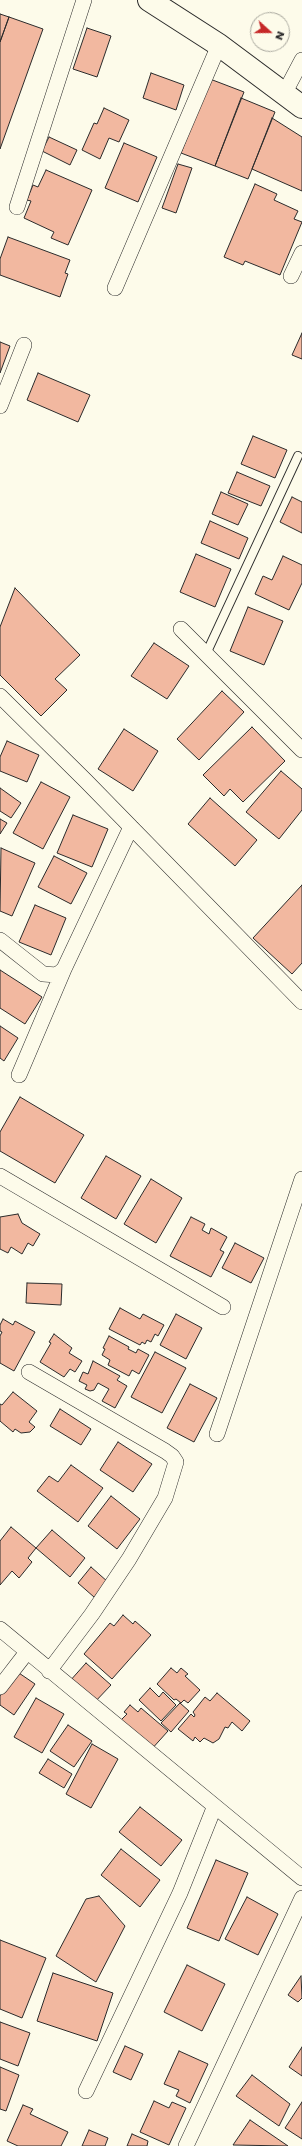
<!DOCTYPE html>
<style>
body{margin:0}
#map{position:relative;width:302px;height:2146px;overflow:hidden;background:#fdfbea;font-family:Poppins,sans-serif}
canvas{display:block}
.north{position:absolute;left:250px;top:12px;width:40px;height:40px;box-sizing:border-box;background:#fdfbea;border:1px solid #a9a89e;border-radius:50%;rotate:111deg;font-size:11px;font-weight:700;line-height:16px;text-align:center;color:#2b2b2b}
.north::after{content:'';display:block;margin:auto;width:14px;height:18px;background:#c62828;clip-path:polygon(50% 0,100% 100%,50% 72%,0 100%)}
</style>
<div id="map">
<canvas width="302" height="2146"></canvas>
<div class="north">N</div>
</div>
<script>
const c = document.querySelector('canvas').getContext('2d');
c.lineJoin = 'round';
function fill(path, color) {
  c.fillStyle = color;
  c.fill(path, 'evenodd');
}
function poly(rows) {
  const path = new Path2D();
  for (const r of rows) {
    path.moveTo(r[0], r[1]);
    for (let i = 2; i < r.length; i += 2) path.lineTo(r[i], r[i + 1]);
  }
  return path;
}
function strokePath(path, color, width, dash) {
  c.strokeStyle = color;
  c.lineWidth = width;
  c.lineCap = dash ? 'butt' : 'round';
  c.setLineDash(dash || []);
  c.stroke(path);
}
const building = poly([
 [0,14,9,17,0,42,0,14],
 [9,17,43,29,0,149,0,42,9,17],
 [87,28,111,36,97,77,73,69,87,28],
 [151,73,184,85,176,110,143,98,151,73],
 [210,79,244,92,215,166,181,153,210,79],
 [241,98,275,112,248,179,215,166,241,98],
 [104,108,129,120,119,142,109,138,100,159,82,150,94,123,97,124,104,108],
 [272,118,302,137,302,191,252,169,272,118],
 [49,137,77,150,70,165,42,151,49,137],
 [124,143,157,157,138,202,105,188,124,143],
 [178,164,192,168,176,213,162,208,178,164],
 [46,170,92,190,68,245,51,238,54,232,24,218,31,201,27,200,33,185,38,187,46,170],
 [255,184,277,194,274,200,298,211,294,219,302,222,280,275,245,261,243,265,224,257,255,184],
 [8,237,70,260,65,273,68,274,60,297,0,275,0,259,8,237],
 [302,333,302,359,292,355,302,333],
 [0,342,10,346,0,373,0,342],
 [38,373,90,395,78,422,27,400,38,373],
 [253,436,287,450,275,478,241,464,253,436],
 [237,472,270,486,261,506,228,493,237,472],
 [221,492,248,504,238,525,212,514,221,492],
 [292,497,302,502,302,533,280,522,292,497],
 [210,521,248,538,239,559,201,543,210,521],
 [196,554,231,569,215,607,180,592,196,554],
 [283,556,302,565,302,583,289,610,255,594,263,576,272,580,283,556],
 [15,588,80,655,55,679,67,690,41,716,0,675,0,627,15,588],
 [248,607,283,621,264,665,230,651,248,607],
 [154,643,189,666,167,699,131,676,154,643],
 [222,691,244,712,199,760,177,739,222,691],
 [252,727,285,761,243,802,230,789,224,796,203,775,252,727],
 [124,729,158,751,133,791,98,769,124,729],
 [7,741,39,755,27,782,0,771,0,757,7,741],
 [281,771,302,789,302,810,279,839,246,812,281,771],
 [41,782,70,797,43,849,13,833,41,782],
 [0,788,21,803,11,818,0,811,0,788],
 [210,798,257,840,235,866,188,824,210,798],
 [73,815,108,829,92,867,57,853,73,815],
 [0,819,7,823,0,834,0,819],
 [1,848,35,863,12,916,0,911,1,848],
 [54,856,87,873,71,904,38,887,54,856],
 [302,885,302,963,292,974,253,938,302,885],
 [35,905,66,918,51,955,19,942,35,905],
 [0,970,42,997,25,1024,0,1008,0,970],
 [0,1026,18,1038,4,1061,0,1058,0,1026],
 [20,1097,84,1135,55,1183,0,1151,0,1132,20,1097],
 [106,1156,141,1176,116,1219,81,1198,106,1156],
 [151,1179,182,1198,156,1243,124,1224,151,1179],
 [18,1214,22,1223,40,1234,33,1246,28,1243,22,1254,11,1247,8,1253,0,1249,0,1217,18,1214],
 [191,1217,205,1224,202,1230,209,1234,211,1228,227,1237,220,1250,224,1252,211,1277,170,1256,191,1217],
 [235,1243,264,1258,251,1283,222,1268,235,1243],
 [27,1283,62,1284,61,1305,26,1303,27,1283],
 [120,1308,140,1319,143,1314,164,1325,158,1336,155,1334,151,1342,147,1340,145,1344,142,1342,140,1345,109,1329,120,1308],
 [176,1314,202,1328,186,1359,160,1345,176,1314],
 [3,1319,13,1325,15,1321,35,1332,14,1371,0,1363,0,1336,2,1332,0,1331,0,1325,3,1319],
 [54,1334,72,1348,69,1353,82,1361,75,1372,70,1369,64,1377,40,1362,51,1343,49,1342,54,1334],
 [109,1336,129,1347,128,1349,136,1353,138,1349,149,1355,139,1374,132,1370,129,1376,108,1365,110,1360,102,1355,105,1349,103,1348,109,1336],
 [155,1352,186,1368,162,1413,131,1397,155,1352],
 [93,1361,120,1376,117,1380,127,1386,115,1408,102,1401,109,1389,98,1383,94,1390,90,1391,85,1389,87,1385,79,1381,83,1372,88,1374,93,1361],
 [190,1384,217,1398,194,1442,167,1428,190,1384],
 [13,1392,37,1411,29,1422,35,1427,30,1432,21,1433,15,1429,13,1432,0,1421,0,1404,2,1405,13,1392],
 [60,1409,91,1429,81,1445,50,1426,60,1409],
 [118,1442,152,1464,133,1492,100,1470,118,1442],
 [71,1465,103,1488,78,1522,37,1491,49,1476,58,1482,71,1465],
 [111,1496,140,1519,117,1549,88,1526,111,1496],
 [11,1527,36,1548,28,1558,32,1562,19,1578,12,1571,0,1585,0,1541,11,1527],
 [52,1530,85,1558,70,1577,36,1548,52,1530],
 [91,1567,108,1582,94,1597,78,1583,91,1567],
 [123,1615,133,1624,135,1621,151,1635,112,1679,84,1654,110,1623,114,1626,123,1615],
 [86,1663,111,1685,93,1704,69,1682,86,1663],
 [171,1668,177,1673,181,1668,188,1674,185,1676,200,1690,188,1703,184,1700,181,1703,176,1699,174,1700,157,1684,171,1668],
 [16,1671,35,1684,14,1715,0,1705,0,1696,16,1671],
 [150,1688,159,1697,163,1692,176,1705,161,1721,139,1700,150,1688],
 [217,1693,250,1721,242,1731,232,1722,228,1728,225,1727,219,1739,213,1743,204,1738,200,1742,195,1737,193,1741,178,1729,191,1714,194,1717,195,1715,193,1712,205,1697,210,1701,217,1693],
 [36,1698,64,1714,42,1753,14,1737,36,1698],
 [180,1703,189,1711,171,1732,161,1723,180,1703],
 [130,1705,138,1712,141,1708,168,1731,150,1751,118,1723,127,1714,124,1712,130,1705],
 [68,1725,92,1741,74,1767,50,1751,68,1725],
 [92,1744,118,1759,91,1808,66,1794,92,1744],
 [48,1759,72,1774,64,1788,39,1773,48,1759],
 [140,1807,182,1840,161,1866,119,1832,140,1807],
 [121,1849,160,1880,140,1907,101,1875,121,1849],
 [216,1860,248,1873,219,1941,187,1928,216,1860],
 [99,1896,125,1926,96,1982,56,1956,86,1899,99,1896],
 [247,1897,278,1914,258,1955,225,1939,247,1897],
 [0,1940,46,1958,22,2018,0,2009,0,1940],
 [187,1965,225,1984,202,2031,164,2012,187,1965],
 [53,1973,113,1993,97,2041,37,2021,53,1973],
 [301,1976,302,1998,298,2002,288,1995,301,1976],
 [0,2022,30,2033,18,2066,0,2059,0,2022],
 [125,2046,143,2054,131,2080,113,2072,125,2046],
 [302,2047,302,2076,289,2067,302,2047],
 [179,2051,208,2064,190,2103,176,2096,179,2090,164,2084,179,2051],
 [0,2067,19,2075,6,2111,0,2109,0,2067],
 [252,2075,290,2104,279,2126,236,2096,252,2075],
 [154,2101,169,2108,172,2102,186,2108,169,2145,140,2132,154,2101],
 [302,2102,302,2139,285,2128,302,2102],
 [23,2105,33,2109,30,2114,68,2132,61,2146,18,2146,7,2141,23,2105],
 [250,2120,288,2146,233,2145,250,2120],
 [89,2130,108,2138,105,2146,82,2146,89,2130],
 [132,2134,148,2141,147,2146,127,2146,132,2134]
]);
fill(building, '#f2b8a0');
strokePath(building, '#2b2b2b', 1);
const lane = poly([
 [206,654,298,456]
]);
const street = poly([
 [284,94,302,60],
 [17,207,84,0],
 [291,276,302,253],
 [115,288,219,45],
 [0,406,24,345],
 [181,629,302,750],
 [0,696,86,781,302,1002],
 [0,940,43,974,57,975,64,969,131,827],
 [19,1075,64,969],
 [0,1176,223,1307],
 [29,1372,165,1451,172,1456,176,1462,165,1498,129,1559,92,1614,49,1671],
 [217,1434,302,1179],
 [0,1629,302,1878],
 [0,1687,27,1652],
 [86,2091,180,1893,214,1808],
 [186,2146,302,1898]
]);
const secondary = poly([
 [149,0,219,45,302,107]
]);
strokePath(lane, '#2b2b2b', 10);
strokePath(street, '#2b2b2b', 16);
strokePath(secondary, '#2b2b2b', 24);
strokePath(lane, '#fdfbea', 8);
strokePath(street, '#fdfbea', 15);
strokePath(secondary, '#fdfbea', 22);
</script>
